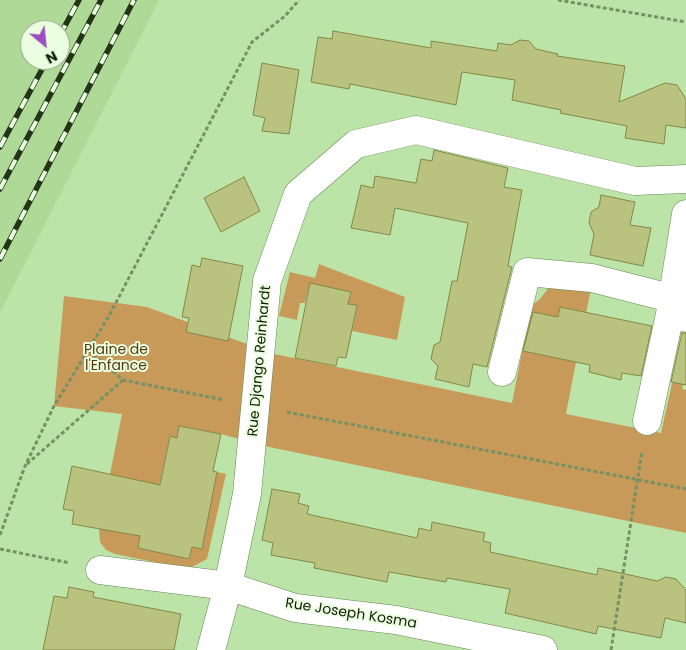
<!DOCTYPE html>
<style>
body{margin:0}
#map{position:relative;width:686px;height:650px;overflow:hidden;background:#bde4a8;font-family:Poppins,sans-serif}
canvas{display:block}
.north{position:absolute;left:20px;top:20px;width:50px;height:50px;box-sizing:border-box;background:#ebffe0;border:1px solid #94a58a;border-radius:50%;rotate:152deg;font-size:14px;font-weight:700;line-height:20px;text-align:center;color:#111f08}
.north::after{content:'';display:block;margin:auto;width:18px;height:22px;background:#9e4ebe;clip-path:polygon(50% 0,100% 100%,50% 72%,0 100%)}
</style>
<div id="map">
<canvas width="686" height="650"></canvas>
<div class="north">N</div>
</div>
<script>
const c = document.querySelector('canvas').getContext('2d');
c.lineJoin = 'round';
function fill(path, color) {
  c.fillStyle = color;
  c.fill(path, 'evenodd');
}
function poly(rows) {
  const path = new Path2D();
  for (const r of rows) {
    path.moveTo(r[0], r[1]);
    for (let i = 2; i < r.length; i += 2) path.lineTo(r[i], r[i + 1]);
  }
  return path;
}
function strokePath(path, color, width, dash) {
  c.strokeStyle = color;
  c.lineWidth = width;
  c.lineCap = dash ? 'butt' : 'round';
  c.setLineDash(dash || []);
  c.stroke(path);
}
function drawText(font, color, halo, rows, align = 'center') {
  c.font = font + ' Poppins,sans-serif';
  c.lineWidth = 4;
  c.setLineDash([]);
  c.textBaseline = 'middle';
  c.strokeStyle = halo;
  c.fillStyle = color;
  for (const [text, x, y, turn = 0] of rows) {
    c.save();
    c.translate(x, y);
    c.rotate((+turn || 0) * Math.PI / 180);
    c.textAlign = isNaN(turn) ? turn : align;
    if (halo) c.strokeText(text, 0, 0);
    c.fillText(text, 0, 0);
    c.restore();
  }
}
fill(poly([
 [0,0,159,0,0,313],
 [30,30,60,30,60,60,30,60]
]), '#aed997');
fill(poly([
 [319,264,405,297,397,340,352,331,357,306,348,304,351,292,310,284,305,303,300,303,297,320,279,316,290,272,315,278],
 [592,284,586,313,560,307,558,317,538,313,529,352,576,362,566,414,661,433,686,321,686,374,682,389,686,390,686,533,269,447,221,434,180,426,177,438,170,436,159,487,213,491,217,472,226,474,207,559,192,567,173,566,115,554,106,550,100,542,99,529,122,414,54,406,64,296,147,307,274,354,512,403,531,306,540,299,550,286],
 [207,523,202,549,192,547,189,558,138,548,142,526]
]), '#c89a59');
const building = poly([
 [333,31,431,48,431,41,497,51,498,43,511,45,520,40,529,41,536,49,558,54,557,56,625,66,619,102,665,83,677,85,686,99,686,128,666,125,664,144,625,138,627,126,560,113,561,110,512,100,515,80,462,72,456,105,350,84,349,89,311,82,318,37,332,39,333,31],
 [262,63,299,70,289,134,262,131,265,118,253,115,262,63],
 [434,150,508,168,504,187,522,190,508,266,512,267,487,367,473,364,469,387,435,379,438,366,431,359,434,345,440,342,452,281,457,281,468,223,395,208,390,235,351,228,361,185,373,188,375,176,416,183,421,159,432,161,434,150],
 [244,177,260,211,221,232,204,198,244,177],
 [601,195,635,202,630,225,651,228,643,266,590,255,594,234,589,223,591,212,599,207,601,195],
 [202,258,243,266,228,341,186,332,189,318,182,317,192,265,200,267,202,258],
 [310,283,351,292,348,304,357,305,346,358,338,357,336,366,295,358,310,283],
 [560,307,652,326,641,376,622,373,621,380,589,372,590,365,523,351,533,312,558,317,560,307],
 [682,333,686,333,686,385,671,382,682,333],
 [179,426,221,434,213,471,217,472,202,549,192,547,189,559,138,548,140,536,72,524,74,511,63,509,72,466,160,485,170,436,177,438,179,426],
 [272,489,300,494,298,503,309,506,307,514,417,538,419,528,431,531,432,522,485,533,483,541,491,543,490,552,597,575,598,568,657,581,666,577,676,579,686,590,686,623,665,618,661,638,598,626,596,634,505,613,510,589,447,578,446,582,389,572,387,582,314,568,315,563,271,555,273,543,262,540,272,489],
 [69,587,94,592,93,597,181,614,174,650,43,650,54,596,67,598,69,587]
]);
fill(building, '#b9c27e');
strokePath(building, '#818947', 1);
const street = poly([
 [686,214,670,314,686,318],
 [502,372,527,272,592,278,674,299],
 [647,421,670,314],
 [100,570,228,586,295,608,396,620,543,650],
 [211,650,228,586,247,494,267,281,298,194,356,144,416,130,635,181,686,179]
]);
strokePath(street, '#63864f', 29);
strokePath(poly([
 [558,0,686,22],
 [88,350,123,380,224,400],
 [287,412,686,489],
 [27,464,123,380],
 [0,535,25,466,54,406,109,316,252,42,285,16,299,0],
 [0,549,70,563],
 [611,650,642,451]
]), '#759165', 3, [4, 2.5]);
strokePath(street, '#fff', 28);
const rail = poly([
 [60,35,79,0],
 [0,147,47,60],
 [0,189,101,0],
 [0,259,134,0]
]);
strokePath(rail, '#233419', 5.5);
strokePath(rail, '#ebffe0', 4, [11]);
drawText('14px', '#563b0f', '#ebffe0', [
 ["Plaine de",116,350],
 ["l'Enfance",116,366]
]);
drawText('14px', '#111f08', '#ebffe0', [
 ["Rue Django Reinhardt",260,361,-85],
 ["Rue Joseph Kosma",351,614,9]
]);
</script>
